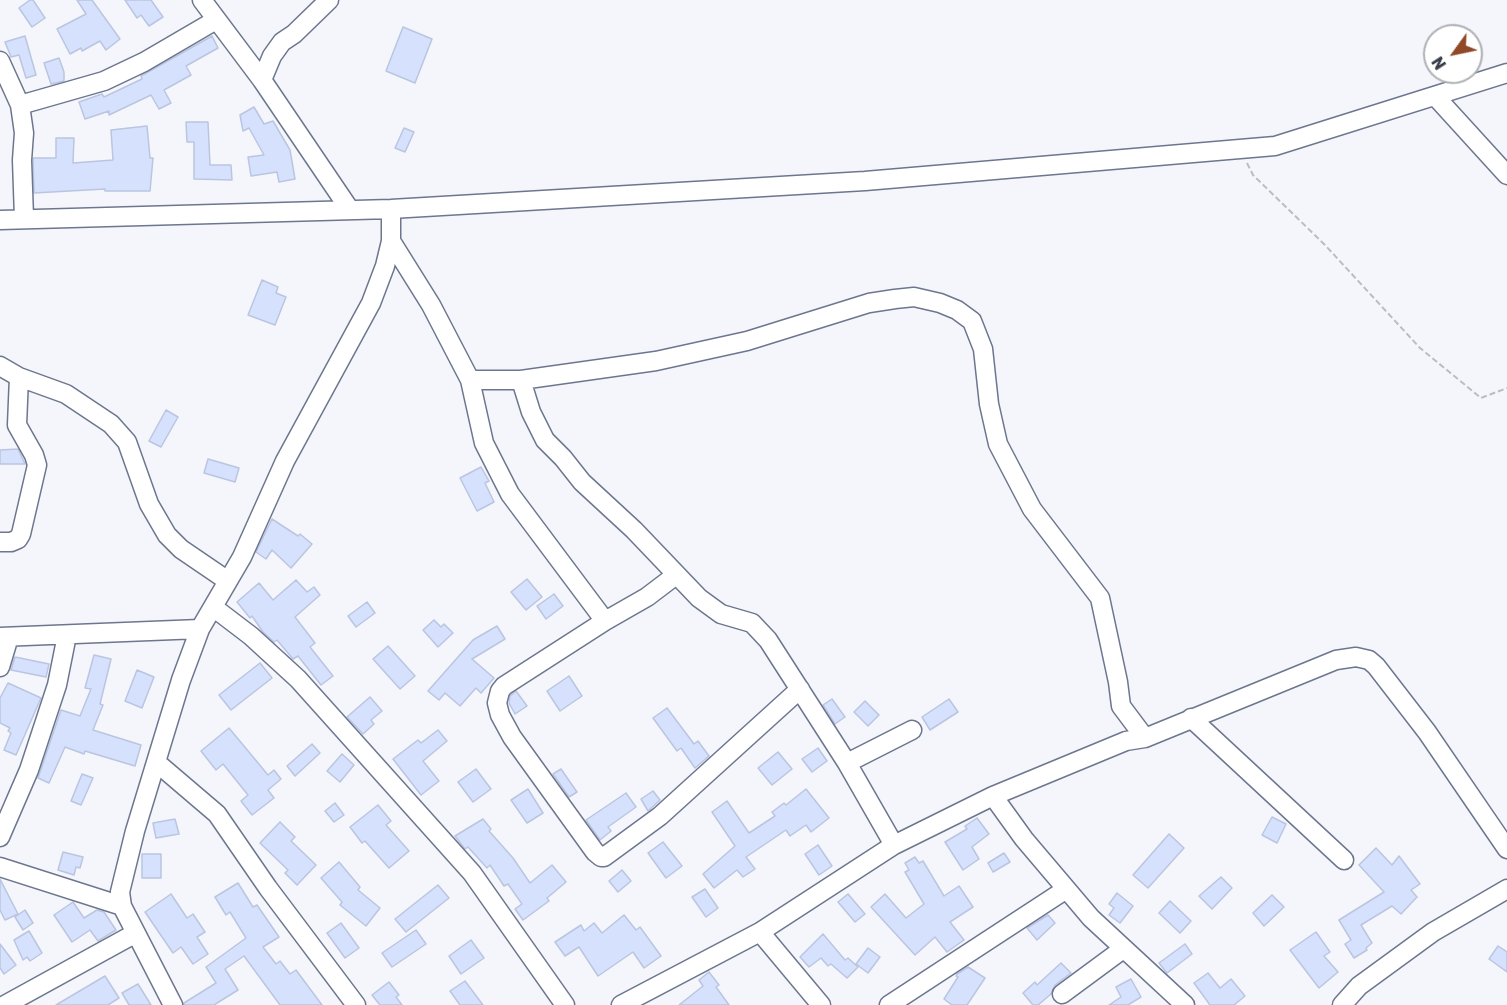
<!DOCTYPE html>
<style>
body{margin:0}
#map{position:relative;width:1507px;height:1005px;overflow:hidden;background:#f4f6fc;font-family:Rubik,sans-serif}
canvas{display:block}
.north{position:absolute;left:1423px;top:24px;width:60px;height:60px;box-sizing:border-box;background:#fff;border:2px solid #afb1b5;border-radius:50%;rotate:237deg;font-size:16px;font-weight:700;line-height:24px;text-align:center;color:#383c47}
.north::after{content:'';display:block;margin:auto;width:21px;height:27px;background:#914927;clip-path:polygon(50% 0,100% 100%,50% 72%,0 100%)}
</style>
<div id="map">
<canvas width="1507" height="1005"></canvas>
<div class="north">N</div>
</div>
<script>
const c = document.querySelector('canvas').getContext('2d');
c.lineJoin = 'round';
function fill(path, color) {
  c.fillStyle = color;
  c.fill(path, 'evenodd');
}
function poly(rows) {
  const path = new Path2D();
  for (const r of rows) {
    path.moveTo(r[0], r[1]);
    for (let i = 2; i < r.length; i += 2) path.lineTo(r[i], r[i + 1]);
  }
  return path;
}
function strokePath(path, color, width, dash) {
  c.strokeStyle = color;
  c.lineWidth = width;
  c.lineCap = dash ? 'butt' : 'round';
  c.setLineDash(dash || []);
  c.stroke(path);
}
const building = poly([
 [30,0,33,0,45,18,32,27,19,8,30,0],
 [77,0,92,0,120,39,106,50,100,41,82,51,81,48,70,54,57,29,86,14,77,0],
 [125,0,151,0,163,17,149,26,141,15,137,18,125,0],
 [403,27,432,39,415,83,386,71,403,27],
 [25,36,36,75,26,78,19,55,11,57,5,42,25,36],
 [212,36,218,48,186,66,191,75,164,90,171,103,159,109,151,95,109,115,109,111,85,119,79,102,102,94,104,97,142,79,141,76,212,36],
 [59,58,64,72,64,81,51,84,44,63,59,58],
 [254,107,264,124,273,121,290,150,295,179,279,182,277,172,251,176,248,157,264,155,249,128,243,131,240,115,254,107],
 [186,122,208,122,210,165,231,165,232,180,194,179,194,142,187,142,186,122],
 [147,126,150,158,153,158,150,191,105,191,105,189,34,193,33,158,56,158,56,138,74,138,73,163,113,160,111,130,147,126],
 [404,128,414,132,405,152,395,148,404,128],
 [262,280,278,287,276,293,286,297,275,325,248,315,262,280],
 [166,410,178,417,161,447,149,441,166,410],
 [18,449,25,464,0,464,0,450,18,449],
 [208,459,239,468,235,482,204,473,208,459],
 [481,467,489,481,485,483,494,502,477,511,460,478,481,467],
 [272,519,298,536,300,534,312,544,291,568,272,550,266,559,256,552,272,519],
 [527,579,542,597,526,610,511,592,527,579],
 [296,580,307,592,314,587,320,595,295,617,315,643,310,647,333,676,321,685,298,656,293,659,277,640,274,642,263,632,252,616,250,618,237,602,259,583,273,600,296,580],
 [554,594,563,606,546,619,537,606,554,594],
 [367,602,375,613,356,627,348,616,367,602],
 [434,620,441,627,444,624,453,633,438,647,423,630,434,620],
 [497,626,505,639,472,659,494,678,481,693,476,688,460,706,445,693,439,700,428,691,473,640,497,626],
 [388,646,415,676,400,689,373,659,388,646],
 [94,655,111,659,100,704,103,705,93,730,141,745,135,766,85,751,84,754,65,747,49,783,38,778,61,710,80,716,91,689,85,688,94,655],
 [15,657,49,664,46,677,11,670,15,657],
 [260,663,272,678,231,710,219,695,260,663],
 [137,670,154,677,142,708,125,701,137,670],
 [569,676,582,696,560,711,547,691,569,676],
 [8,683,41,698,16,755,4,750,11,733,8,731,10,728,0,723,0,698,8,683],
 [516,691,527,706,515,714,509,703,510,696,516,691],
 [370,697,382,711,371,720,374,724,363,734,347,717,370,697],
 [832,699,845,717,835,724,823,705,832,699],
 [949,699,958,712,930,730,922,717,949,699],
 [865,701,879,715,868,726,854,712,865,701],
 [667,708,694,744,698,741,709,756,695,768,681,748,677,751,653,718,667,708],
 [229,728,268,775,274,770,281,779,268,790,274,798,252,815,241,801,248,795,223,764,216,770,201,751,229,728],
 [438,730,447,741,423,761,439,781,421,795,393,759,418,740,421,743,438,730],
 [312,744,320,753,295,776,287,766,312,744],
 [818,748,827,761,812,772,802,759,818,748],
 [778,752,792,769,772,785,758,768,778,752],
 [342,754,354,765,340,782,327,771,342,754],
 [476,769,491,789,473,802,458,782,476,769],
 [561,769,577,792,569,797,553,774,561,769],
 [82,774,93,778,81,805,71,801,82,774],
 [528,789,543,813,527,823,511,800,528,789],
 [806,789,829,818,811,832,806,825,790,836,786,830,746,857,755,869,743,877,737,870,714,888,703,874,735,846,712,812,727,801,749,833,775,816,772,812,784,803,786,805,806,789],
 [653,791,660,800,648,811,641,799,653,791],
 [626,793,636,807,608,827,611,831,600,840,586,820,626,793],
 [335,803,344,815,334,822,325,811,335,803],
 [378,805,391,821,386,825,409,851,389,868,365,841,362,843,350,827,378,805],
 [1272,817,1286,824,1277,843,1262,835,1272,817],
 [977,818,989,834,972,847,979,859,963,870,945,842,967,829,965,826,977,818],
 [175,819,179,834,156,838,153,823,175,819],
 [483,819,491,829,489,831,513,858,530,883,552,865,566,882,547,898,549,901,523,920,515,909,522,904,508,884,504,886,490,865,487,868,468,847,465,849,455,836,483,819],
 [280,822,295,837,291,841,316,865,297,885,285,873,288,870,260,843,280,822],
 [1169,834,1184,848,1148,888,1133,875,1169,834],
 [663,842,682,866,666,878,648,853,663,842],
 [818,845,832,866,819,875,805,854,818,845],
 [1376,848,1392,865,1399,856,1420,884,1411,890,1417,897,1401,914,1392,906,1361,925,1372,943,1366,948,1367,950,1354,958,1345,944,1351,940,1339,920,1384,892,1359,865,1376,848],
 [63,852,83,857,80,868,76,867,74,875,58,870,63,852],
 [1004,853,1010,862,993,872,988,863,1004,853],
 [142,854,161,854,161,878,142,878,142,854],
 [915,857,919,863,923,861,944,896,959,886,973,907,950,922,964,940,947,952,935,937,915,955,871,907,885,894,906,918,924,904,905,872,909,870,905,863,915,857],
 [339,862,360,887,358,890,380,908,366,926,340,905,342,902,321,878,339,862],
 [622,870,631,881,618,892,609,881,622,870],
 [1221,877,1232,888,1212,909,1199,896,1221,877],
 [0,879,18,914,5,920,0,910,0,879],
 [238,883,253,907,257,905,279,937,263,947,276,964,280,961,290,974,296,970,322,1005,280,1005,244,956,225,969,238,990,214,1005,184,1005,184,1003,216,983,206,967,246,938,230,912,226,915,215,897,238,883],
 [438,885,449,898,406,932,395,919,438,885],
 [705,889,718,908,706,917,692,897,705,889],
 [1117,893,1133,906,1120,923,1109,915,1114,908,1109,904,1117,893],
 [171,894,187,918,193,914,205,932,197,937,208,954,193,964,181,947,173,953,145,912,171,894],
 [848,894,865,914,855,922,838,902,848,894],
 [1272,895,1284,907,1264,926,1253,913,1272,895],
 [1170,901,1191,921,1180,933,1159,913,1170,901],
 [73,902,84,918,97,910,104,912,116,930,98,941,90,930,72,942,54,915,73,902],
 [25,910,33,923,23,930,15,917,25,910],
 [624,915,636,930,640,927,661,956,644,968,633,952,598,976,579,947,565,956,555,942,581,925,584,931,594,923,602,933,624,915],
 [1048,915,1055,923,1037,940,1027,928,1048,915],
 [341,923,359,948,345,958,327,933,341,923],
 [416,930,426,944,392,967,382,953,416,930],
 [29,931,42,953,30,961,27,957,23,960,14,940,29,931],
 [1316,932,1330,952,1324,956,1338,972,1319,988,1290,950,1316,932],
 [823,934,845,960,848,958,858,967,847,978,831,964,828,966,821,958,809,967,800,957,823,934],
 [471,940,484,958,461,974,449,956,471,940],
 [0,944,16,965,4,974,0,968,0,944],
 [1185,944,1192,954,1167,973,1159,963,1185,944],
 [1498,946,1507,952,1507,972,1489,959,1498,946],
 [868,948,880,957,868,973,856,964,868,948],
 [1061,963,1071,973,1055,985,1051,994,1038,1005,1033,1005,1023,993,1035,982,1037,985,1061,963],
 [968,967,985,978,967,1005,952,1005,944,999,958,977,956,976,957,974,968,967],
 [709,972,719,985,716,987,729,1005,679,1005,703,986,699,980,709,972],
 [1208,973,1220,988,1231,979,1245,996,1234,1005,1210,1005,1194,983,1208,973],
 [105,976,119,998,108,1005,56,1005,105,976],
 [1131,979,1141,997,1128,1005,1109,1005,1121,997,1116,987,1131,979],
 [465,981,483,1005,460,1005,450,991,465,981],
 [389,982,399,995,396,997,402,1005,380,1005,372,995,389,982],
 [138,984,151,1005,129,1005,122,993,138,984]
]);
fill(building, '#d6e2fd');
strokePath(building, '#bac5e0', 1.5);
const minor = poly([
 [202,0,262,80,350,210],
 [0,61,20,105,24,133,22,160,24,218],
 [262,80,272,56,282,42,294,34,329,0],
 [1435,96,1507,175],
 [20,105,104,81,144,62,216,20],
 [0,220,391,209,865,181,1275,146,1507,73],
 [391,241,431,305,470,380,521,380,656,361,747,341,869,303,895,299,914,297,940,303,957,310,972,321,983,349,989,404,998,444,1032,509,1100,598,1118,682,1121,706,1145,738],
 [0,366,19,377,66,394,111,424,127,442,149,504,167,535,181,549,228,581],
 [470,380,484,443,510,494,605,621,647,597,676,575],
 [521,380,531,412,545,440,563,458,582,482,634,530,699,598,721,614,752,623,768,640,847,763,894,845],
 [0,542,11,542,18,539,21,534,37,465,34,455,17,425,19,377],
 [213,607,251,636,298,679,472,873,565,1005],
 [605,621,504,686,500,691,497,703,500,715,512,737,595,852,601,857,604,857,660,816,800,689],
 [0,637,200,629],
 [0,667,9,637],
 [1191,718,1344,860],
 [156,762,217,814,268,888,356,1005],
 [847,763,912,730],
 [993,796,1024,839,1091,918,1185,1005],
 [0,837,29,770,57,685,67,635],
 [0,867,122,906],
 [760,932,821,1005],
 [1062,994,1123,949],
 [5,1005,136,933],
 [173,1005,122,906,120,892,135,831,181,680,200,629,242,557,285,461,371,303,385,266,391,241,391,209],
 [621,1005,760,932,894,845,993,796,1126,741,1145,738,1336,660,1356,657,1369,660,1376,666,1427,732,1507,849],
 [889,1005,1065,890],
 [1342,1005,1359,986,1433,932,1507,889]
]);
strokePath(minor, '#6c768e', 21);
strokePath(poly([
 [1247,163,1253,175,1325,245,1420,348,1481,398,1507,388]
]), '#babdc4', 2, [6, 3]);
strokePath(minor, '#fff', 18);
</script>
